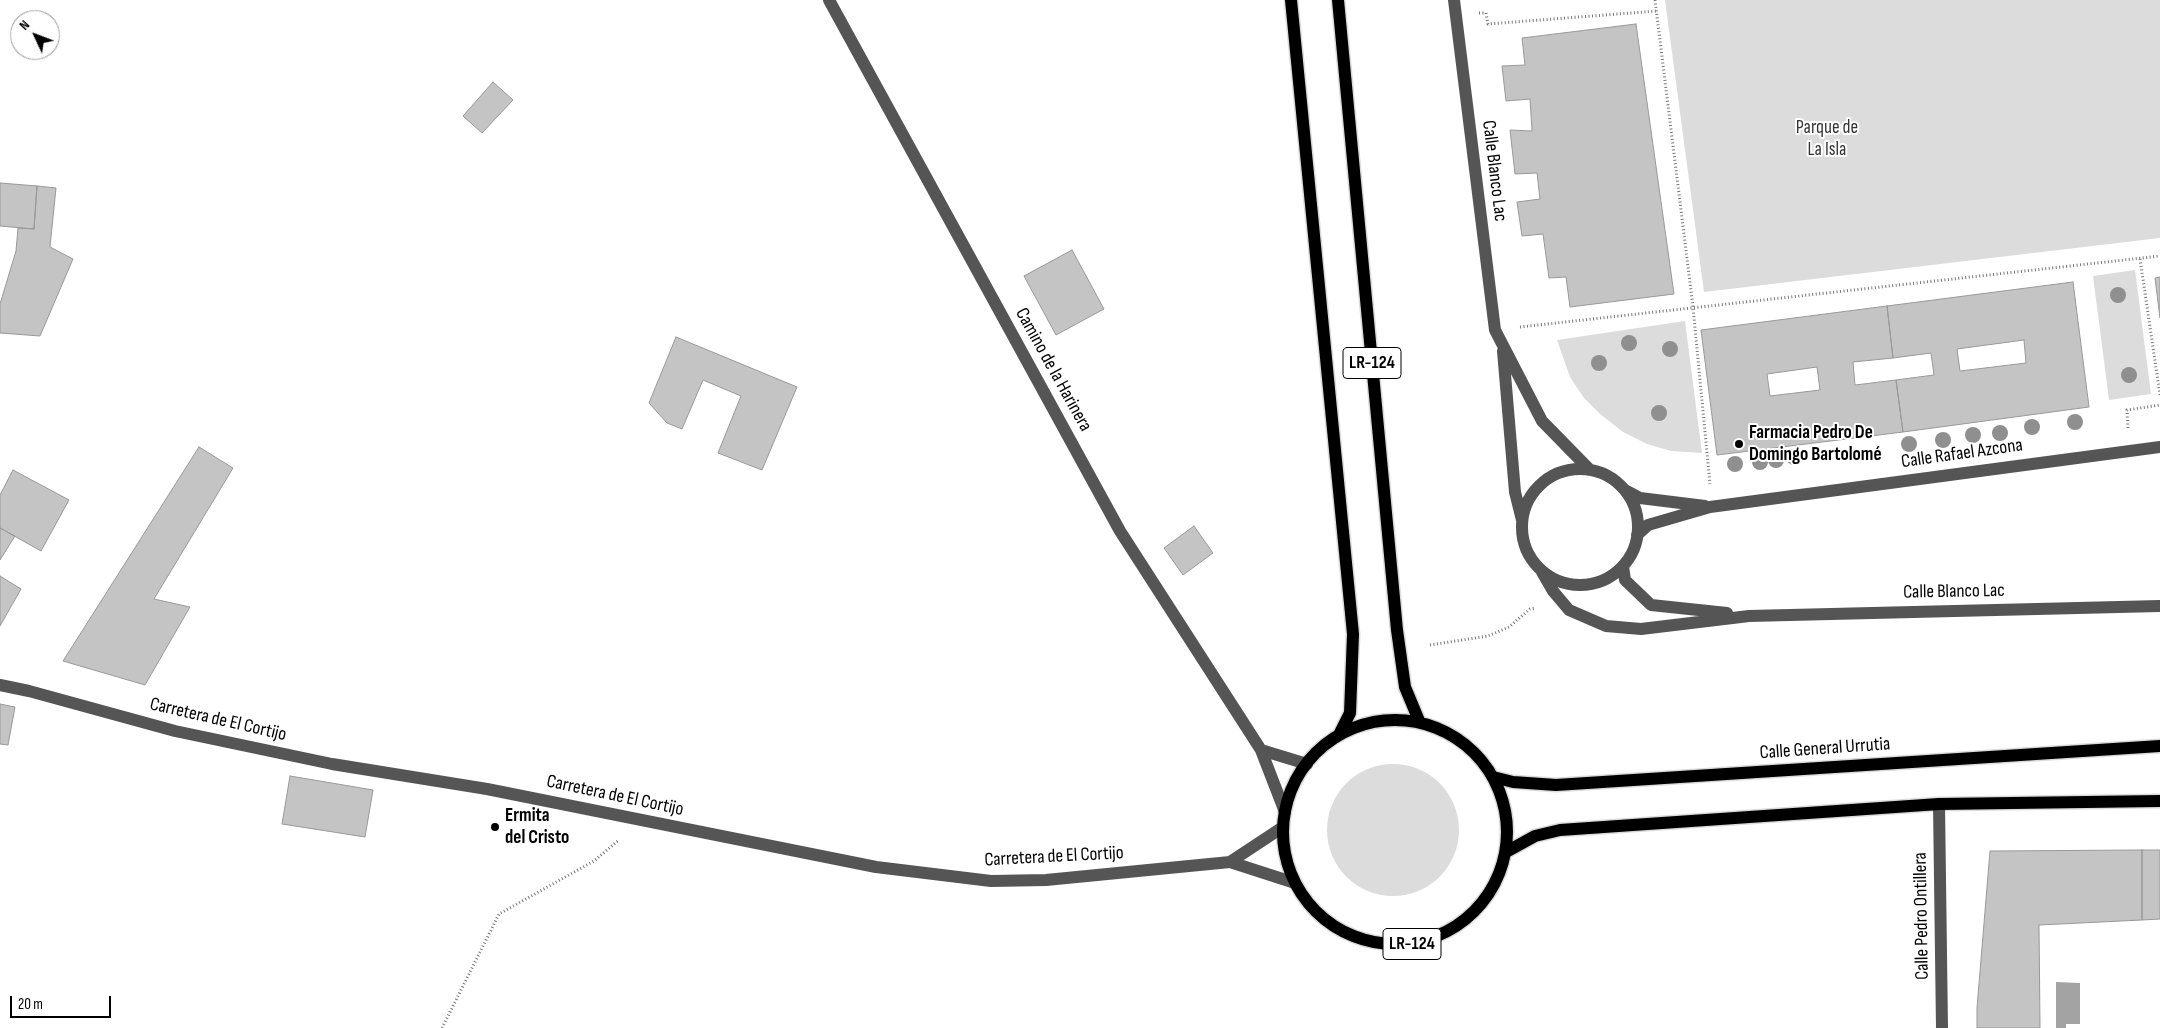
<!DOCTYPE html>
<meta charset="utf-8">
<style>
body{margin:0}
#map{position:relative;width:2160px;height:1028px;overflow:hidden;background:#fff;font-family:"Sofia Sans Condensed",sans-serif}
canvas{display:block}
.north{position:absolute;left:10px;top:10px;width:50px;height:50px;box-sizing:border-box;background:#fff;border:1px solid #999;border-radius:50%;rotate:313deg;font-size:14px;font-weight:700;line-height:20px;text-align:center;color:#000}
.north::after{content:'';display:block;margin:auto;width:18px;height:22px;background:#000;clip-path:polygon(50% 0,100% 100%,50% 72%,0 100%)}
.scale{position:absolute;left:10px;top:996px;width:101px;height:22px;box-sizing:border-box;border:2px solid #000;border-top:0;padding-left:6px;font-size:15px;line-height:18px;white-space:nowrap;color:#000;-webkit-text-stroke:4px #fff;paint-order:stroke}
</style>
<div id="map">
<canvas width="2160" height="1028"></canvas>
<div class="north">N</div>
<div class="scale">20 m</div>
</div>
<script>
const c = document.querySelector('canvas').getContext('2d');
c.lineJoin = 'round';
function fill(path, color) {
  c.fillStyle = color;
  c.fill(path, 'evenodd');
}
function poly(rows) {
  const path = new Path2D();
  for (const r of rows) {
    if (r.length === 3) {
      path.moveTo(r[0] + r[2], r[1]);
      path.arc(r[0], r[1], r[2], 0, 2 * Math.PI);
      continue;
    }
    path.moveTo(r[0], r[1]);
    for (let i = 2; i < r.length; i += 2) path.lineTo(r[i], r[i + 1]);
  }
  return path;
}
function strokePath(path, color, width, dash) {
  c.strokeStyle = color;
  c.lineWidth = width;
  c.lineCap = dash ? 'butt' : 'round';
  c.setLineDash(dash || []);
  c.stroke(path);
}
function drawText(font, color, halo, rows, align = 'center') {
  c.font = font + ' "Sofia Sans Condensed",sans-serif';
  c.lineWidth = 4;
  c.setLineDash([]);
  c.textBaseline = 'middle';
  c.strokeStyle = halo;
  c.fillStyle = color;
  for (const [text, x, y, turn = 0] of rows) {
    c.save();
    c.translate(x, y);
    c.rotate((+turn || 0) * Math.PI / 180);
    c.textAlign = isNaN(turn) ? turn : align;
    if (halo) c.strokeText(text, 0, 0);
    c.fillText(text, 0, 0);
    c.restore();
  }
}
fill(poly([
 [1665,0,2160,0,2160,238,1704,292],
 [2135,270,2151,394,2109,400,2093,276],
 [1685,321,1702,453,1671,451,1647,444,1623,432,1600,414,1584,398,1570,377,1557,340],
 [1393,830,66]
]), '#dcdcdc');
fill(poly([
 [2056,982,2080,983,2080,1024,2066,1024,2066,1028,2056,1028]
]), '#a3a3a3');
const building = poly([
 [1636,24,1674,294,1570,307,1566,277,1549,278,1543,234,1522,236,1517,202,1540,199,1537,173,1515,174,1510,130,1532,131,1530,99,1506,101,1502,66,1525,65,1522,38,1636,24],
 [493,82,513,100,482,133,463,116,493,82],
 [0,183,37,186,34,229,0,226,0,183],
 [37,186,56,188,50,247,73,259,40,336,0,333,0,304,16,251,18,228,34,229,37,186],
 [1072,250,1104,309,1056,335,1024,276,1072,250],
 [2160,277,2160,318,2155,278,2160,277],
 [2073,282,2089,407,1903,432,1896,380,1934,375,1931,353,1893,358,1887,306,2073,282],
 [2024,340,2026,363,1960,371,1957,349,2024,340],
 [1887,306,1893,358,1853,362,1855,385,1896,380,1903,432,1717,455,1701,330,1887,306],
 [1817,367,1820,390,1770,396,1767,374,1817,367],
 [676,337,797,387,762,470,718,453,741,396,703,380,682,429,667,423,649,403,676,337],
 [199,447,233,468,154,599,190,607,145,685,63,661,199,447],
 [13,470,69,500,41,551,0,528,0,495,13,470],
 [1194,526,1213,553,1183,575,1164,548,1194,526],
 [0,528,15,536,0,560,0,528],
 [0,576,21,589,0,626,0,576],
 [0,704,15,707,8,745,0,744,0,704],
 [290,776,373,790,365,837,282,824,290,776],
 [2142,850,2142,920,2039,925,2040,1028,1977,1028,1977,1008,1990,851,2142,850],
 [2142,850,2160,850,2160,919,2142,920,2142,850]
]);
fill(building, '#c4c4c4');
strokePath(building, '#999', 1);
const major = poly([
 [1291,0,1353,634,1350,713,1339,735],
 [1338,0,1397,630,1405,687,1420,723],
 [1395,832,112],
 [1493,777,1513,782,1556,785,2160,746],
 [1506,852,1535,836,1560,830,1939,804,2160,801]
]);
strokePath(major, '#dbdbdb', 15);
strokePath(poly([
 [1655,0,1693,307,1710,484],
 [1479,13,1486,13,1488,24,1657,11],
 [2140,259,2160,395],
 [1520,327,2160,256],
 [2128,428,2127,410,2160,405],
 [1430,645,1488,636,1509,627,1530,609,1535,608],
 [442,1028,499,914,594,861,619,840]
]), '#777', 3, [1, 2.5]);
strokePath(poly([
 [829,0,1120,531,1261,750,1285,812],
 [1454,0,1495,330,1542,421,1590,470],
 [1503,351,1515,492,1522,520],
 [1580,527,58],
 [1625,490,1640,498,1705,506],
 [1637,535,1648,525,1710,507,2160,447],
 [1623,566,1625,580,1651,605,1727,613],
 [1542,572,1553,591,1569,610,1606,626,1641,629,1749,616,2160,606],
 [0,685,29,691,175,731,332,764,487,789,876,867,991,881,1046,880,1230,862,1295,883],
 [1261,750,1307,764],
 [1939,804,1942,1028],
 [1230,862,1283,827]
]), '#555', 12);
strokePath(major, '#000', 12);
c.fillStyle = '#8f8f8f';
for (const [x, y] of [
 [2118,295],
 [1629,343],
 [1670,349],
 [1599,363],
 [2129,375],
 [1659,413],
 [2075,422],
 [2032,427],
 [2000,433],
 [1973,435],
 [1943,440],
 [1909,444],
 [1794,457],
 [1776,460],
 [1760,462],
 [1735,464]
]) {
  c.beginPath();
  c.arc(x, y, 8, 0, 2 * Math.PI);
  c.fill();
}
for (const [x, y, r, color] of [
 [1739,444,5,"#000"],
 [495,827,5,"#000"]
]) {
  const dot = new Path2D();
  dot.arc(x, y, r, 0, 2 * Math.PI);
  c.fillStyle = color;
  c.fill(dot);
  strokePath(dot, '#fff', 2);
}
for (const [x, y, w] of [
 [1372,363,58],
 [1412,944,58]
]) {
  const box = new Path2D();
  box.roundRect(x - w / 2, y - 15.5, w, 31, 4);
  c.fillStyle = '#fff';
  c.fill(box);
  strokePath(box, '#000', 1);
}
drawText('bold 18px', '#000', null, [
 ["LR-124",1372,363],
 ["LR-124",1412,944]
]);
drawText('19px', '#333', '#fff', [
 ["Parque de",1827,128],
 ["La Isla",1827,150]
]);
drawText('19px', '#000', '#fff', [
 ["Calle Blanco Lac",1494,171,83],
 ["Camino de la Harinera",1053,370,61],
 ["Calle Rafael Azcona",1962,454,-8],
 ["Calle Blanco Lac",1954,592,-1],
 ["Carretera de El Cortijo",218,720,13],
 ["Calle General Urrutia",1825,749,-4],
 ["Carretera de El Cortijo",615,796,12],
 ["Carretera de El Cortijo",1054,857,-3],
 ["Calle Pedro Ontillera",1922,916,-91]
]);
drawText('bold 19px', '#000', '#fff', [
 ["Farmacia Pedro De",1749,433],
 ["Domingo Bartolomé",1749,455],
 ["Ermita",505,816],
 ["del Cristo",505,838]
], 'left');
</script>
